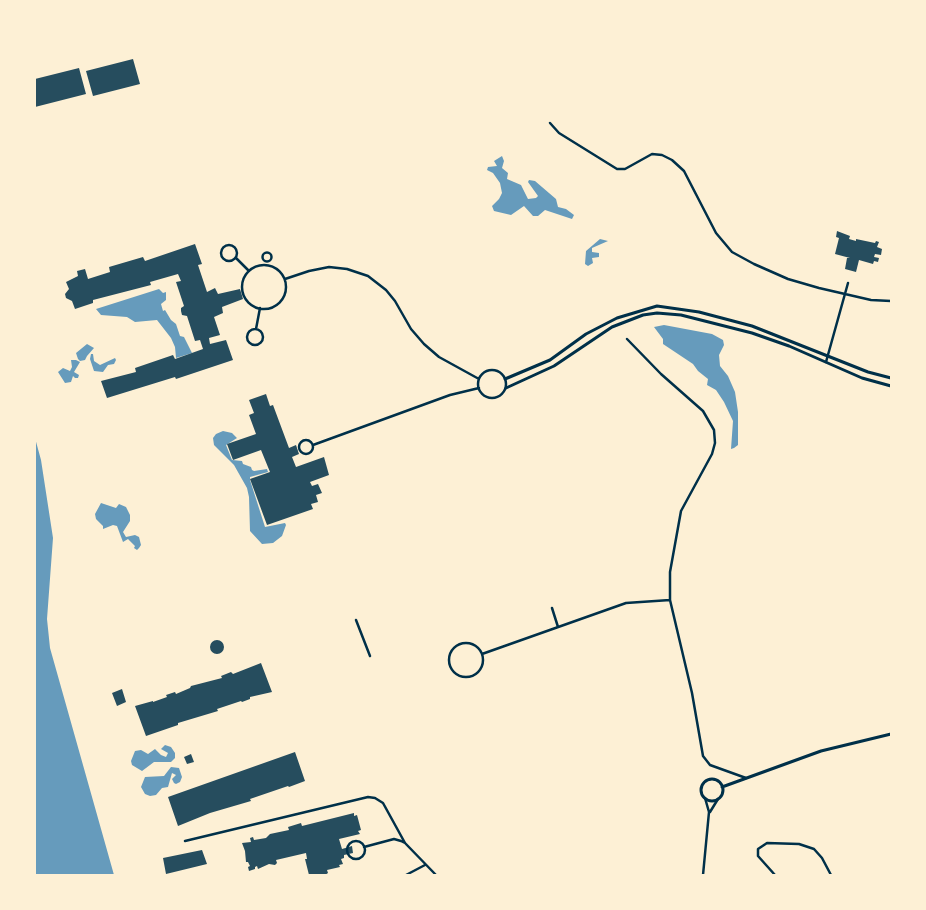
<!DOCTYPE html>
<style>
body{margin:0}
#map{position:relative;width:926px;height:910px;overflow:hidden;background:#fdf0d5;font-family:"Titillium Web",sans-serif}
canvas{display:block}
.frame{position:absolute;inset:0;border:36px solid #fdf0d5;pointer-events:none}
</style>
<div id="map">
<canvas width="926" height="910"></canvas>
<div class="frame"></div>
</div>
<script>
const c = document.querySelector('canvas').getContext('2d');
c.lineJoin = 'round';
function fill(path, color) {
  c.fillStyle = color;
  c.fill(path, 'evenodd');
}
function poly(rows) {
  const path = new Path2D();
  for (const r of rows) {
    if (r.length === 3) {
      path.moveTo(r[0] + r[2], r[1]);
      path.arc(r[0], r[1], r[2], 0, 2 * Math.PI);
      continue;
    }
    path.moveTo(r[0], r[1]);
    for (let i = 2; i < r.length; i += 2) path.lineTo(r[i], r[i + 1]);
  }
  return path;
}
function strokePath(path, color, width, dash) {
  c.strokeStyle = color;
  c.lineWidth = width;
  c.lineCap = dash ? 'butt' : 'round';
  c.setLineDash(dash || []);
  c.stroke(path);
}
fill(poly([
 [502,156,504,161,502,168,508,173,507,179,521,185,528,199,536,198,538,196,528,182,529,180,535,181,556,199,558,207,566,209,574,215,572,219,545,210,538,216,533,216,524,206,511,215,494,211,492,206,499,199,502,193,500,183,493,173,487,170,488,167,497,166,494,161],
 [600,239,608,241,592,248,592,252,599,253,599,257,592,258,593,263,588,266,585,264,586,251],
 [159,289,163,293,166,292,166,300,161,304,163,311,165,310,171,320,176,324,180,336,184,337,192,353,176,358,175,347,171,338,157,320,135,322,127,317,101,315,96,309],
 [664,325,712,334,723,340,724,345,719,355,720,366,728,376,735,392,738,412,738,445,734,448,731,449,733,421,724,402,716,390,707,385,708,379,698,371,693,364,663,344,663,339,654,327],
 [87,344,94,348,87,356,85,360,80,361,78,359,76,353],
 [91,354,93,354,94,361,100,365,115,358,116,360,114,364,108,365,103,372,94,371,90,359],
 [71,360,76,360,80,362,74,372,79,375,78,378,75,378,73,376,71,382,65,383,58,372,63,368,70,371,72,367],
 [223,431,232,433,237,438,226,445,232,460,242,461,243,464,251,467,252,470,254,471,267,469,268,472,250,477,250,480,265,527,285,523,286,525,282,536,273,543,262,544,250,531,249,497,247,488,234,465,214,445,213,438,216,434],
 [35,438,41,460,53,538,47,619,50,648,114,875,35,875],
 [101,503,116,508,119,504,126,507,130,515,130,521,123,532,126,537,135,535,139,537,141,545,139,548,137,550,134,548,135,546,128,539,123,542,117,526,113,525,103,529,103,526,96,519,95,514],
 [165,745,171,747,175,753,175,758,171,762,154,762,142,771,132,765,131,761,135,751,141,750,148,754,155,749,161,755,166,757,168,753,161,749],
 [171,767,179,768,182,777,180,782,176,784,174,783,172,779,176,775,172,773,168,787,162,788,156,795,150,796,145,794,141,787,145,777,164,776]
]), '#669bbc');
fill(poly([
 [133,59,140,84,93,96,86,71],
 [79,68,86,94,35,107,35,79],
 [837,231,850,236,849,239,856,241,856,239,875,243,876,241,879,242,877,247,882,249,881,255,875,254,874,257,879,258,878,262,874,261,873,264,859,260,856,272,845,269,847,258,850,258,835,254,839,238,836,237],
 [195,244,202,264,198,265,207,292,215,288,218,294,240,289,243,299,222,307,223,313,214,317,220,335,209,338,210,344,226,340,233,360,176,379,175,377,107,398,101,381,136,372,135,368,173,355,175,359,203,349,200,340,195,341,187,316,182,315,181,311,181,308,184,306,176,282,181,281,178,274,150,282,151,285,93,300,93,303,75,309,72,301,66,298,65,294,69,289,66,282,78,276,77,271,85,269,88,279,110,272,109,267,143,257,145,261],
 [266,394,270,406,273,405,289,448,296,445,299,454,292,457,296,467,324,457,329,475,310,482,312,486,318,484,322,493,316,495,318,502,311,504,313,509,267,525,250,479,270,472,261,450,233,460,227,444,256,434,249,415,254,413,249,400],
 [217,647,7],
 [261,663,272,692,250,697,250,699,242,702,241,701,217,709,218,711,178,723,178,725,146,736,135,706,153,701,153,702,167,697,166,695,175,692,176,694,190,688,191,686,222,678,221,676,231,672,233,674],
 [122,689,126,702,117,706,112,693],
 [295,752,305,781,289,787,288,786,250,799,251,801,210,813,178,826,168,797],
 [191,754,194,762,187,764,184,757],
 [354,813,354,816,357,815,361,830,358,831,360,834,339,839,342,849,352,846,353,853,344,855,344,858,341,859,343,864,339,865,340,867,327,870,328,873,325,875,309,875,305,859,307,859,306,853,276,860,277,863,275,865,269,864,258,869,257,866,255,867,255,869,249,871,248,867,250,866,248,862,246,862,245,851,242,843,251,842,250,838,253,837,254,840,266,838,270,834,289,830,288,827,301,823,302,826],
 [202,850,207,864,166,874,163,858]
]), '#264d5e');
strokePath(poly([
 [550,123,559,133,617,169,625,169,652,154,662,155,672,160,684,171,716,233,732,252,754,264,788,279,819,288,871,300,891,301],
 [229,253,8],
 [267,257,4.5],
 [236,258,249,271],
 [264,287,22],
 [285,279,309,271,329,267,347,269,368,276,386,290,395,301,411,329,424,344,439,357,479,379],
 [255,337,8],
 [256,329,260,308],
 [627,339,661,374,703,411,714,430,715,443,712,454,681,511,670,572,670,600,692,693,703,756,710,765,746,778],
 [826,362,848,283],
 [492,384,14],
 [306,447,7],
 [313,445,450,395,479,388],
 [552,608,558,627],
 [356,620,370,656],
 [466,660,17],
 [482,654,626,603,670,600],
 [710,812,718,799],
 [185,841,368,797,375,798,383,803,405,843],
 [356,850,9],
 [364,847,394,839,401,841,405,843,436,875],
 [406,875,425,865],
 [703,875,709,812,705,798],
 [775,875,758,856,758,849,767,843,799,844,814,849,822,858,831,875]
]), '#003049', 2.5);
strokePath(poly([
 [505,379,550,360,586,334,617,318,657,306,699,312,752,326,868,372,891,378],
 [506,388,554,366,612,327,643,315,657,313,681,315,752,333,789,346,862,378,891,386],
 [712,790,11],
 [722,787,821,751,891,734]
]), '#003049', 3);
</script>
